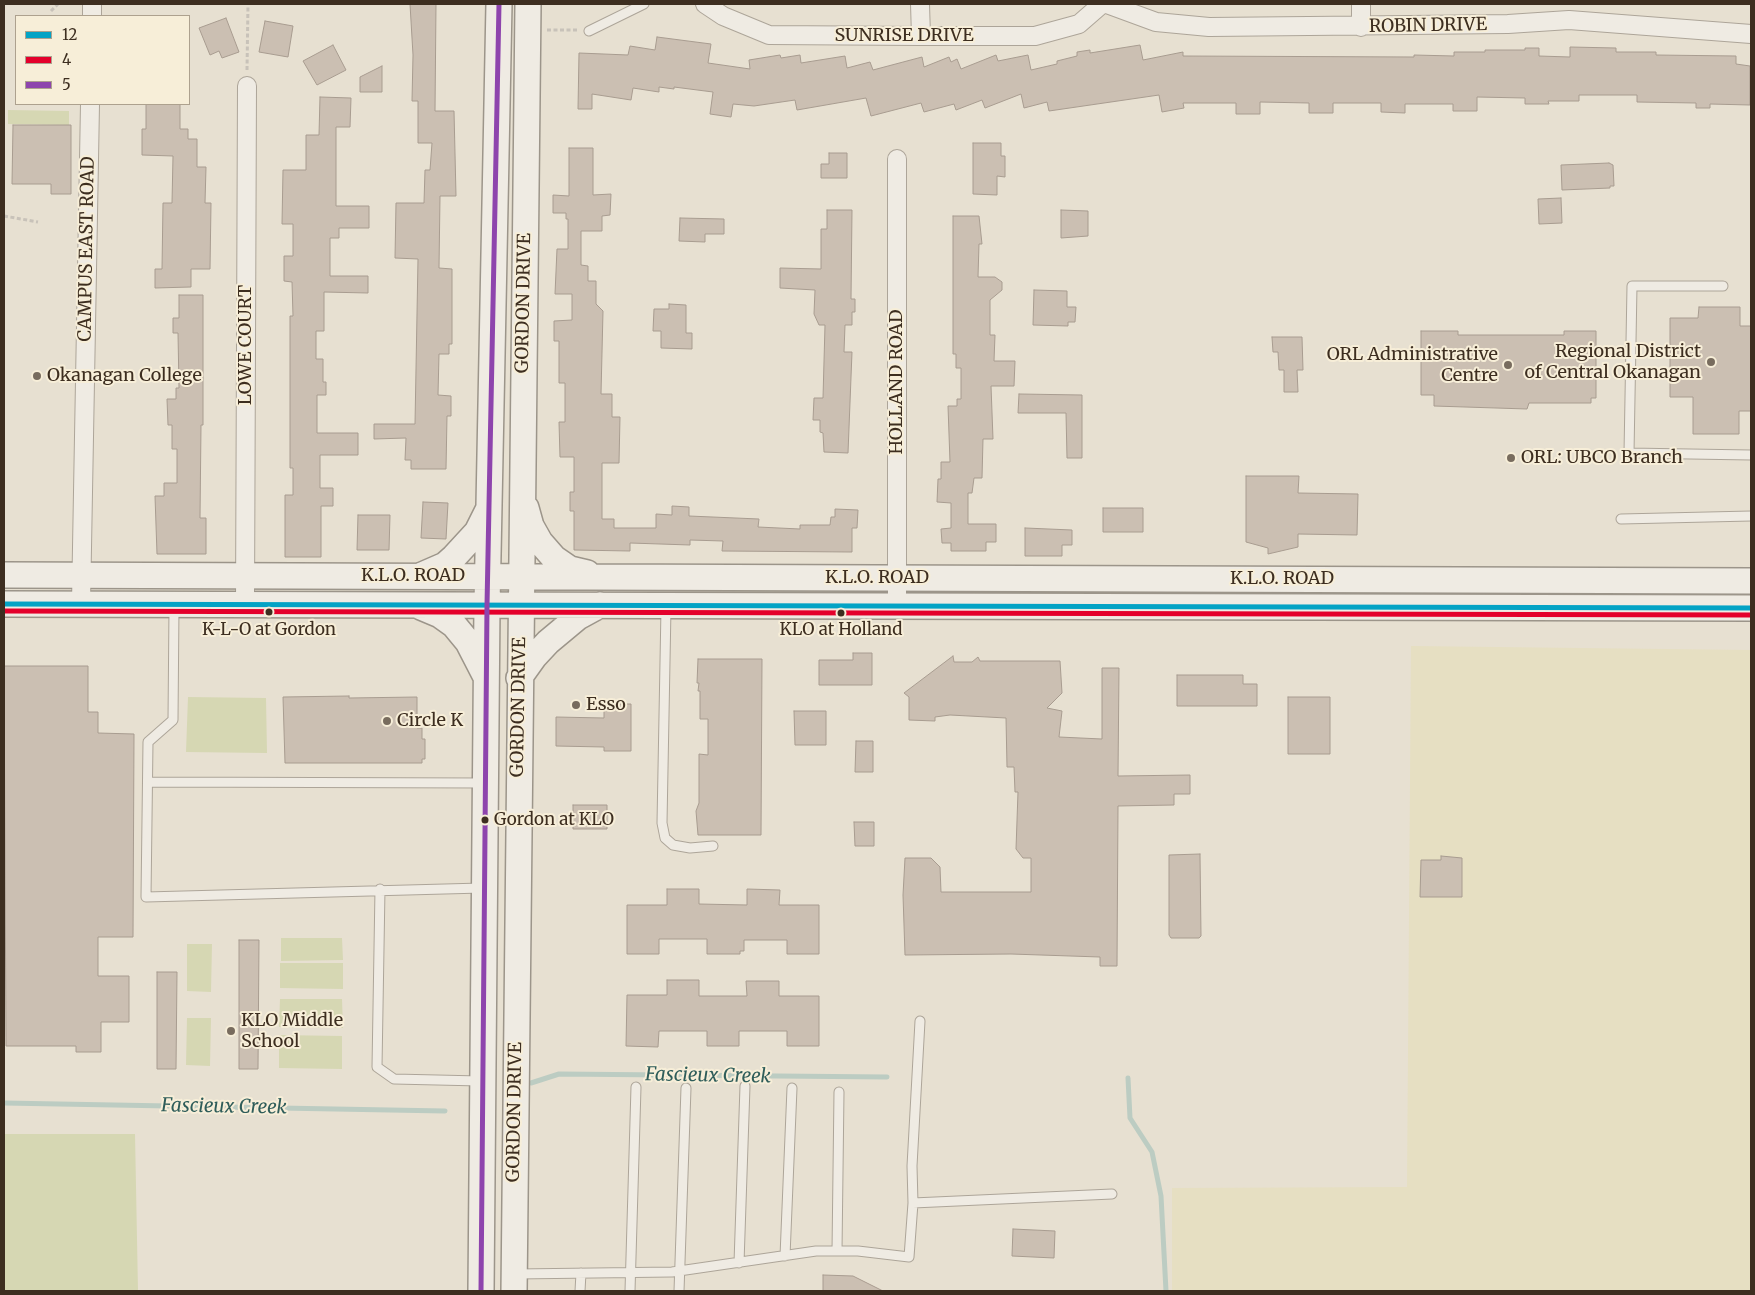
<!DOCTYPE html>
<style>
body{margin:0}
#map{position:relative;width:1755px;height:1295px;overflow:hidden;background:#e7e0d1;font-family:Merriweather,serif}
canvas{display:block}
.frame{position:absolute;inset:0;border:5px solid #3d2e20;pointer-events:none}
.legend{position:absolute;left:15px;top:15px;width:175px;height:90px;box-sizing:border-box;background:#f7eed8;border:1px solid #ada18e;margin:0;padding:6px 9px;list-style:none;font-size:15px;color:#3d2e20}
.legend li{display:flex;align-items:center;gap:10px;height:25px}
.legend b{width:25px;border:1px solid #ada18e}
</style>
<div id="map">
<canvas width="1755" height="1295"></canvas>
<div class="frame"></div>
<ul class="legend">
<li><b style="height:6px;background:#03a3c5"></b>12</li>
<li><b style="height:6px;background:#e4002b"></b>4</li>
<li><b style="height:6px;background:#8e44ad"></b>5</li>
</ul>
</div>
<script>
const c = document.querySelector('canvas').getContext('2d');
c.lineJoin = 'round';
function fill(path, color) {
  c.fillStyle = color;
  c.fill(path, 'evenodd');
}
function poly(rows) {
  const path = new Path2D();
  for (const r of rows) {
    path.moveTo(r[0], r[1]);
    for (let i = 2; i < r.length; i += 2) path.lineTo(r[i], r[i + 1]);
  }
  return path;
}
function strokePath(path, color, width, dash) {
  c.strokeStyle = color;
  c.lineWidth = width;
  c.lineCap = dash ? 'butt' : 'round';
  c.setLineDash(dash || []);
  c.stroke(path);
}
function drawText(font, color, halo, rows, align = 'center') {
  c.font = font + ' Merriweather,serif';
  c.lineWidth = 4;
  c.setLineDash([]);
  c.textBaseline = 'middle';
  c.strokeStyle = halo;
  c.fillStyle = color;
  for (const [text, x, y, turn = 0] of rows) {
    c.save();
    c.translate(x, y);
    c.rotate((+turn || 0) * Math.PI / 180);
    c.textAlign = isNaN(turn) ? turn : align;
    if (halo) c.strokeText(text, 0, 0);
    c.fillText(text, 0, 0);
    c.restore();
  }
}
fill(poly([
 [1411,646,1751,650,1751,1291,1172,1291,1172,1188,1407,1187]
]), '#e6dfc2');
fill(poly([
 [8,110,69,111,69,125,8,124],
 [188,697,266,698,267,753,186,752],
 [281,938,342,938,343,960,281,961],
 [187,944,212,944,211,992,187,991],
 [280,963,343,963,343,989,280,988],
 [280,999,342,999,343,1028,279,1027],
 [187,1018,211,1018,210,1066,186,1065],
 [279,1035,342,1036,342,1069,279,1068],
 [4,1134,135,1134,138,1291,4,1291]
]), '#d6d7b3');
strokePath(poly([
 [1128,1078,1130,1118,1152,1152,1161,1196,1166,1291],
 [531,1083,559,1074,887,1077],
 [4,1103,445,1111]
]), '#bcccc2', 5);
const building = poly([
 [410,4,436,4,435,111,454,111,456,196,440,196,439,268,452,269,452,344,449,344,449,354,439,354,438,395,451,396,451,416,447,416,446,469,411,469,411,460,405,460,406,438,374,439,374,424,415,424,418,259,395,258,396,203,424,203,425,170,430,170,432,143,418,143,418,101,412,101,413,55,410,4],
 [226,18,239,52,222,58,219,51,210,55,199,28,226,18],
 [265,21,293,26,288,57,259,52,265,21],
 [657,37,711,44,708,63,750,69,749,60,780,55,781,58,800,55,801,63,845,56,847,68,870,62,873,70,922,57,924,67,949,57,951,62,957,59,961,69,996,55,998,61,1028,55,1031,70,1057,64,1057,61,1077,56,1077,52,1090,50,1090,53,1140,45,1143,60,1183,52,1183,56,1414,57,1414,55,1454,56,1454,52,1485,52,1485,50,1525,50,1525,48,1539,48,1539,56,1570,57,1570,47,1616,48,1616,52,1656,52,1656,55,1736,56,1736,64,1750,66,1750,105,1710,104,1710,108,1696,108,1696,103,1637,102,1637,95,1579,95,1579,101,1548,101,1549,104,1525,104,1525,98,1477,97,1477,111,1453,111,1453,104,1405,104,1405,113,1381,112,1381,103,1333,103,1333,113,1309,113,1309,103,1260,102,1260,114,1236,114,1236,103,1183,103,1184,108,1162,112,1159,95,1049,111,1047,102,1024,108,1021,94,985,108,982,100,956,110,954,104,924,112,921,103,871,116,866,98,797,110,795,100,754,106,733,104,731,117,710,114,713,92,674,87,674,89,659,87,659,92,633,88,631,100,592,94,592,109,578,109,579,53,628,55,630,46,655,50,657,37],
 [333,45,346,70,317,85,303,61,333,45],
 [382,66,382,92,360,92,360,77,382,66],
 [320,97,351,98,350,127,336,127,336,206,369,206,369,228,339,228,339,238,330,238,330,276,368,276,368,293,324,292,324,331,316,331,316,359,323,359,323,382,326,382,326,395,317,395,317,433,358,433,358,455,320,455,320,488,333,488,333,506,321,506,321,557,285,557,285,495,293,495,293,468,290,468,290,316,293,316,292,282,284,281,284,256,293,256,293,224,282,224,283,170,306,170,306,135,319,135,320,97],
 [146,104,180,104,180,129,188,129,188,139,197,139,197,167,206,167,205,203,211,203,210,269,191,269,191,287,155,288,155,269,162,269,163,203,172,203,173,156,142,155,142,129,146,129,146,104],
 [13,125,71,125,71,194,51,194,51,184,12,184,13,125],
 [973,143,1001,143,1001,156,1005,156,1005,177,997,176,997,195,973,194,973,143],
 [569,148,593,148,593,195,611,194,610,215,602,216,602,231,581,231,581,265,588,266,588,281,596,281,596,304,603,311,601,394,612,394,612,417,620,417,619,463,602,463,602,519,614,519,614,528,656,528,656,514,672,515,672,506,689,507,689,516,759,519,758,527,800,529,800,525,830,525,831,517,835,517,835,509,858,510,857,528,852,528,852,552,722,551,723,541,690,540,690,545,630,543,630,551,574,550,574,511,570,511,570,492,574,492,574,457,560,457,559,422,565,422,565,383,559,383,559,341,554,341,554,321,572,320,572,294,555,294,557,249,568,249,568,219,566,219,566,213,553,213,553,195,569,196,569,148],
 [829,153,847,153,847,178,821,178,821,164,829,164,829,153],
 [1609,163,1613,165,1614,186,1610,186,1610,188,1562,190,1561,165,1609,163],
 [1561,198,1562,223,1539,224,1538,199,1561,198],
 [827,210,852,210,851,299,855,299,855,312,852,312,852,325,845,325,844,352,852,352,848,453,824,452,823,433,820,432,820,420,813,420,814,398,823,398,825,325,819,325,814,314,815,290,780,288,780,268,821,269,821,229,827,229,827,210],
 [1061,210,1088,211,1088,236,1061,238,1061,210],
 [953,216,979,216,982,244,979,244,978,277,995,277,1002,282,1002,290,990,300,990,335,995,335,994,361,1015,361,1014,386,991,386,993,439,983,439,982,478,974,478,972,493,968,493,968,524,996,524,996,542,986,542,986,551,951,551,951,543,942,543,941,529,951,528,951,503,937,502,938,479,941,479,941,462,950,462,948,406,957,406,957,399,961,399,961,368,956,368,956,354,953,354,953,216],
 [680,218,724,219,724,234,705,234,705,242,679,241,680,218],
 [1034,290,1067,291,1067,307,1076,307,1075,322,1068,322,1068,326,1033,325,1034,290],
 [179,295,203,295,203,425,201,425,200,518,206,518,206,554,157,554,155,496,164,496,164,483,177,483,177,449,172,449,172,425,168,425,167,399,176,399,176,388,179,388,178,333,173,333,173,318,179,318,179,295],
 [669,304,686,305,686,333,692,333,692,349,661,348,661,331,653,331,654,309,669,309,669,304],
 [1699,307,1740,307,1740,326,1751,326,1751,411,1739,411,1739,434,1693,434,1693,397,1670,397,1670,318,1698,318,1699,307],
 [1421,331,1458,331,1458,335,1564,335,1564,331,1596,331,1596,398,1591,398,1591,403,1529,403,1527,409,1434,406,1434,395,1421,395,1421,331],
 [1272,337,1302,337,1303,370,1297,370,1298,392,1284,392,1284,370,1279,370,1278,352,1273,352,1272,337],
 [1019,394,1082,395,1082,458,1067,458,1066,413,1018,413,1019,394],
 [1246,476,1299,476,1298,493,1358,494,1357,535,1298,534,1298,547,1268,554,1268,548,1246,542,1246,476],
 [423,502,448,503,446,539,421,538,423,502],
 [1103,508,1143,508,1143,532,1103,532,1103,508],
 [358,515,390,515,389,550,357,550,358,515],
 [1025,528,1072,530,1072,545,1062,545,1062,556,1025,556,1025,528],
 [853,653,872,653,872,685,819,685,819,660,853,660,853,653],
 [953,656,954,662,972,662,978,657,980,661,1060,661,1062,693,1047,708,1062,711,1059,737,1102,739,1102,668,1119,668,1118,776,1190,775,1190,794,1174,794,1174,805,1118,806,1117,966,1100,966,1100,957,1011,954,905,955,903,895,905,858,931,858,940,867,941,892,1031,892,1031,858,1023,858,1016,849,1018,792,1015,792,1014,767,1007,767,1006,718,950,715,935,717,935,721,909,720,909,697,904,693,953,656],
 [698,659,762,659,761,835,698,835,696,811,699,803,699,754,708,755,708,719,700,719,700,691,698,691,699,683,697,683,698,659],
 [4,666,88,666,88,712,98,712,98,733,134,734,133,937,98,937,98,976,129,976,129,1022,101,1022,101,1052,76,1052,76,1046,6,1046,4,666],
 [1177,675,1243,675,1243,684,1257,684,1257,706,1177,706,1177,675],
 [349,696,349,698,417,697,417,728,422,728,422,739,425,739,425,759,422,759,422,763,285,763,283,697,349,696],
 [1288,697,1330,697,1330,754,1288,754,1288,697],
 [604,704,631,704,631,751,604,751,604,747,556,746,556,717,604,718,604,704],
 [794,711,826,711,826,745,795,745,794,711],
 [856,741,873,741,873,772,855,772,856,741],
 [573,805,607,805,607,829,573,829,573,805],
 [854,822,874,822,874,846,855,846,854,822],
 [1200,854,1201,936,1199,938,1171,938,1169,935,1169,855,1200,854],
 [1441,856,1462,858,1462,897,1420,897,1421,860,1441,860,1441,856],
 [667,889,699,889,699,904,747,905,747,889,780,890,779,905,819,905,819,954,787,954,787,940,744,940,744,951,740,951,740,954,707,954,707,939,659,939,659,954,627,954,627,905,667,905,667,889],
 [239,940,259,940,258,1069,239,1069,239,940],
 [157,972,177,972,176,1069,157,1069,157,972],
 [667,980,699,980,699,996,747,996,746,981,779,981,779,996,819,996,819,1046,787,1046,787,1031,739,1031,739,1046,707,1046,707,1031,659,1031,658,1047,626,1046,627,995,667,995,667,980],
 [1013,1229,1055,1231,1054,1258,1012,1256,1013,1229],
 [823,1275,853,1276,883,1291,823,1291,823,1275]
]);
fill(building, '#cbbfb2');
strokePath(building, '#a89c90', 1);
const lane = poly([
 [589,31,644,4],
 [1723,286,1632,286,1629,453,1751,455],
 [1621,519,1751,516],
 [174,607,173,720,148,742,146,897,482,888],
 [666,608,662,823,665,838,673,845,690,848,713,846],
 [148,782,483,783],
 [380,889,377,1067,394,1079,480,1081],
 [913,1203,1112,1194],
 [837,1251,839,1092],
 [785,1256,792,1088],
 [739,1263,745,1086],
 [516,1274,672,1272,816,1251,858,1251,909,1257,913,1203,912,1166,920,1021],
 [580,1291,581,1273],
 [630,1291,636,1087],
 [679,1291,686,1088]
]);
const street = poly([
 [705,4,723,16,769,35,921,36,1035,36,1079,24,1102,4],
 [920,4,921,36],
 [1107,4,1156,22,1209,27,1508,24,1569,20,1751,34],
 [92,16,92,4],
 [1361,27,1361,4],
 [897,159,897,606],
 [81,603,90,104],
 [245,604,247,86]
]);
const secondary = poly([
 [526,508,531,526,540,542,554,558,570,569,587,573],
 [4,575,1751,581],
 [422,575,445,565,454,557,477,532,488,510],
 [4,604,1751,608],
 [421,607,440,615,454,625,468,642,485,675],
 [519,678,534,657,548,642,578,617,600,605],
 [481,1291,487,605,499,4],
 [514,1291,528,4]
]);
strokePath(lane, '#ada599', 11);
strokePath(street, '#ada599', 20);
strokePath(secondary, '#9c958a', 28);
strokePath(poly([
 [51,11,58,4],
 [547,30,578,30],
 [247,70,248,4],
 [4,216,38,222]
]), '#c8c2b9', 3, [4, 2.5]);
strokePath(lane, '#efebe3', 9);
strokePath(street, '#efebe3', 18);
strokePath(secondary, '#efebe3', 25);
strokePath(poly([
 [4,604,1751,608]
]), '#03a3c5', 5);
strokePath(poly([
 [4,611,1751,615]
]), '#e4002b', 5);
strokePath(poly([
 [481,1291,487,605,499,4]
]), '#8e44ad', 5);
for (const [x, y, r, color] of [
 [1711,362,5,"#786c5e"],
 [1508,365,5,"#786c5e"],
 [37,376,5,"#786c5e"],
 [1511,458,5,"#786c5e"],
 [269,612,4.5,"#3d2e20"],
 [841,613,4.5,"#3d2e20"],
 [576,705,5,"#786c5e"],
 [387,721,5,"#786c5e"],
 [485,820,4.5,"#3d2e20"],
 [231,1031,5,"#786c5e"]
]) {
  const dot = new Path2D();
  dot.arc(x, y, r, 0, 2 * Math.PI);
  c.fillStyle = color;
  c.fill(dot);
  strokePath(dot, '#f7eed8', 2);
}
drawText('17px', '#3d2e20', '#f7eed8', [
 ["K-L-O at Gordon",269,630],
 ["KLO at Holland",841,630],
 ["Gordon at KLO",494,820,"left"]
]);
drawText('18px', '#3d2e20', '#f7eed8', [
 ["ROBIN DRIVE",1428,26,-1],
 ["SUNRISE DRIVE",904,36],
 ["CAMPUS EAST ROAD",87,249,-89],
 ["GORDON DRIVE",524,303,-89],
 ["LOWE COURT",246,345,-90],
 ["HOLLAND ROAD",897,382,-90],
 ["K.L.O. ROAD",413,576],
 ["K.L.O. ROAD",877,578],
 ["K.L.O. ROAD",1282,579],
 ["GORDON DRIVE",519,707,-89],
 ["GORDON DRIVE",515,1112,-89]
]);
drawText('18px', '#3d2e20', '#f7eed8', [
 ["Regional District",1701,352,"right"],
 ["of Central Okanagan",1701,373,"right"],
 ["ORL Administrative",1498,355,"right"],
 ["Centre",1498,376,"right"],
 ["Okanagan College",47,376],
 ["ORL: UBCO Branch",1521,458],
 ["Esso",586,705],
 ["Circle K",397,721],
 ["KLO Middle",241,1021],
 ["School",241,1042]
], 'left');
drawText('italic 19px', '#2f5d5a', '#f7eed8', [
 ["Fascieux Creek",708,1076,1],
 ["Fascieux Creek",224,1107,1]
]);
</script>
